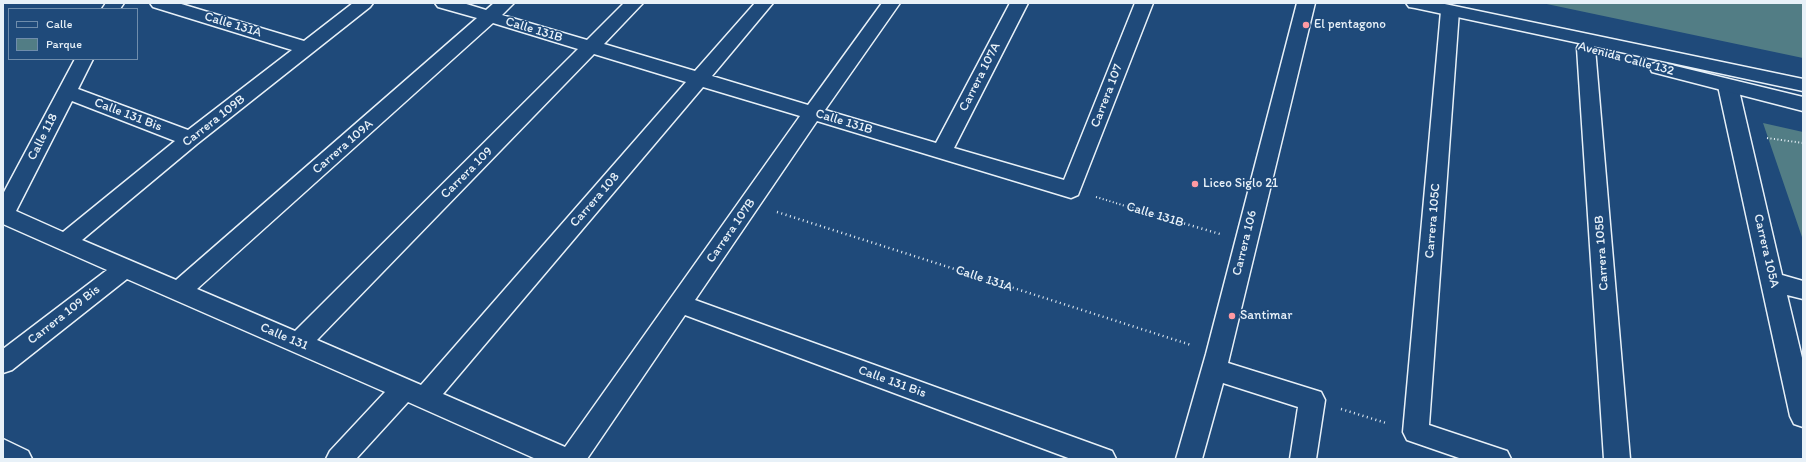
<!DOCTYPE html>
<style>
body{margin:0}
#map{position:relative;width:1806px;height:462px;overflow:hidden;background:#1f4a7a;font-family:Itim,sans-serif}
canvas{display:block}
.frame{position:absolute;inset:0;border:4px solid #e8f1f8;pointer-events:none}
.legend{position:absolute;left:8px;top:8px;width:130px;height:52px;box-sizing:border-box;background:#1f4a7a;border:1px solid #6f8dac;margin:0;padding:5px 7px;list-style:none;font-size:12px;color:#e8f1f8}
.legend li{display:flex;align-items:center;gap:8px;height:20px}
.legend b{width:20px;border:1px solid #6f8dac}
</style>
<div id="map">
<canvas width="1806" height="462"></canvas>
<div class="frame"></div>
<ul class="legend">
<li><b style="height:5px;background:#1f4a7a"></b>Calle</li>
<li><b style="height:11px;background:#527d85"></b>Parque</li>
</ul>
</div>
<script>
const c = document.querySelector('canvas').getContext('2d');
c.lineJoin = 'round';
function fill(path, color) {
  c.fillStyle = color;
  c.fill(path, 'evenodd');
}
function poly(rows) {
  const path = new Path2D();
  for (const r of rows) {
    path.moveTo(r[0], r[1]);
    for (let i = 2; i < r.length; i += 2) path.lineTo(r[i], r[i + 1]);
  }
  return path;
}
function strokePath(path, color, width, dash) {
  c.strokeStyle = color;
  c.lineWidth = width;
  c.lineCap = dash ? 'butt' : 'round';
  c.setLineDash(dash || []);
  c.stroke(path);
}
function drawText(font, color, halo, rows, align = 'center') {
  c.font = font + ' Itim,sans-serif';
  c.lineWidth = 3;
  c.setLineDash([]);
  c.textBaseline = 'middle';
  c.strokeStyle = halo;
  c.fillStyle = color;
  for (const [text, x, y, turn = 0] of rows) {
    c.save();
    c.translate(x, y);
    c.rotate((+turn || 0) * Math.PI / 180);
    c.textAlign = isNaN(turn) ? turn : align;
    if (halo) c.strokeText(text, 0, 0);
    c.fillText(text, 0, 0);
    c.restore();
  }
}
fill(poly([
 [1542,3,1803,3,1803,58],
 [1763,123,1803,132,1803,240]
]), '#527d85');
const minor = poly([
 [106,3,124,3,120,9,102,9,106,3],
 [150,3,178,3,304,41,353,3,373,3,370,7,197,144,82,240,176,280,477,18,438,7,435,3,463,3,486,10,494,3,514,3,502,15,587,40,624,3,643,3,604,44,695,71,755,3,773,3,712,76,808,105,882,3,900,3,825,110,936,143,1010,3,1028,3,954,148,1064,180,1135,3,1153,3,1078,195,1071,198,817,121,695,300,1112,451,1116,459,1071,459,685,315,587,459,536,459,408,402,356,459,326,459,330,451,385,392,127,279,12,370,3,373,3,349,107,270,3,224,3,194,75,59,93,59,78,89,188,130,292,50,153,7,150,3],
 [493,23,578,49,295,331,197,289,493,23],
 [594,54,686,82,421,385,317,340,594,54],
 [703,87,800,116,565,447,443,394,703,87],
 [72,101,175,141,63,232,16,211,72,101],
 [1297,3,1315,3,1228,363,1321,392,1325,400,1316,459,1290,459,1298,407,1223,383,1202,459,1176,459,1206,354,1297,3],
 [1450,6,1456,7,1459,11,1429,425,1507,451,1511,459,1462,459,1407,440,1403,432,1441,11,1444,7,1450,6],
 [1586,42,1593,44,1595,48,1630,459,1604,459,1577,48,1579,44,1586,42],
 [1728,80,1735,82,1738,86,1782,275,1803,281,1803,299,1787,295,1803,362,1803,427,1794,424,1790,416,1718,86,1721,82,1728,80],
 [3,439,28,451,32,459,3,459,3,439]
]);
const major = poly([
 [1406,3,1440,3,1803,79,1803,91,1415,8,1409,7,1406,3],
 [1659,62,1803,97,1803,111,1652,72,1650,68,1652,64,1659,62]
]);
strokePath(minor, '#e8f1f8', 3);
strokePath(major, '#e8f1f8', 3);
strokePath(poly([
 [1767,138,1803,143],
 [1096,197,1132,208]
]), '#e8f1f8', 2, [1, 2.5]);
strokePath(poly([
 [1128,207,1220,234],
 [777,212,1191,345],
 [1341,409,1386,423]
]), '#e8f1f8', 2.5, [1, 3.5]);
fill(minor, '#1f4a7a');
fill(major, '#1f4a7a');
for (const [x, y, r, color] of [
 [1306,25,4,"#ff9aa2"],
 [1195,184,4,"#ff9aa2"],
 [1232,316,4,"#ff9aa2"]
]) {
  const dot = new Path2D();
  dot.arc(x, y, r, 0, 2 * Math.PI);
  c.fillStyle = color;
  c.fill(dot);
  strokePath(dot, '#1f4a7a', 1.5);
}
drawText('13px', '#e8f1f8', '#1f4a7a', [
 ["Calle 131A",233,25,17],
 ["Calle 131B",534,30,17],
 ["Avenida Calle 132",1626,59,15],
 ["Carrera 107A",980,77,-63],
 ["Carrera 107",1107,96,-69],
 ["Calle 131 Bis",128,115,21],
 ["Carrera 109B",214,121,-38],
 ["Calle 131B",844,122,17],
 ["Calle 118",43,137,-63],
 ["Carrera 109A",343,147,-41],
 ["Carrera 109",467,173,-45],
 ["Carrera 108",595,200,-49],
 ["Calle 131B",1155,215,17],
 ["Carrera 105C",1433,221,-85],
 ["Carrera 107B",731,231,-55],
 ["Carrera 106",1245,243,-76],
 ["Carrera 105A",1766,251,77],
 ["Carrera 105B",1602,253,-94],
 ["Calle 131A",984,279,18],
 ["Carrera 109 Bis",64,315,-38],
 ["Calle 131",284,337,23],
 ["Calle 131 Bis",892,382,20]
]);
drawText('13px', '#e8f1f8', '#1f4a7a', [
 ["El pentagono",1314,25],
 ["Liceo Siglo 21",1203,184],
 ["Santimar",1240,316]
], 'left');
</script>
